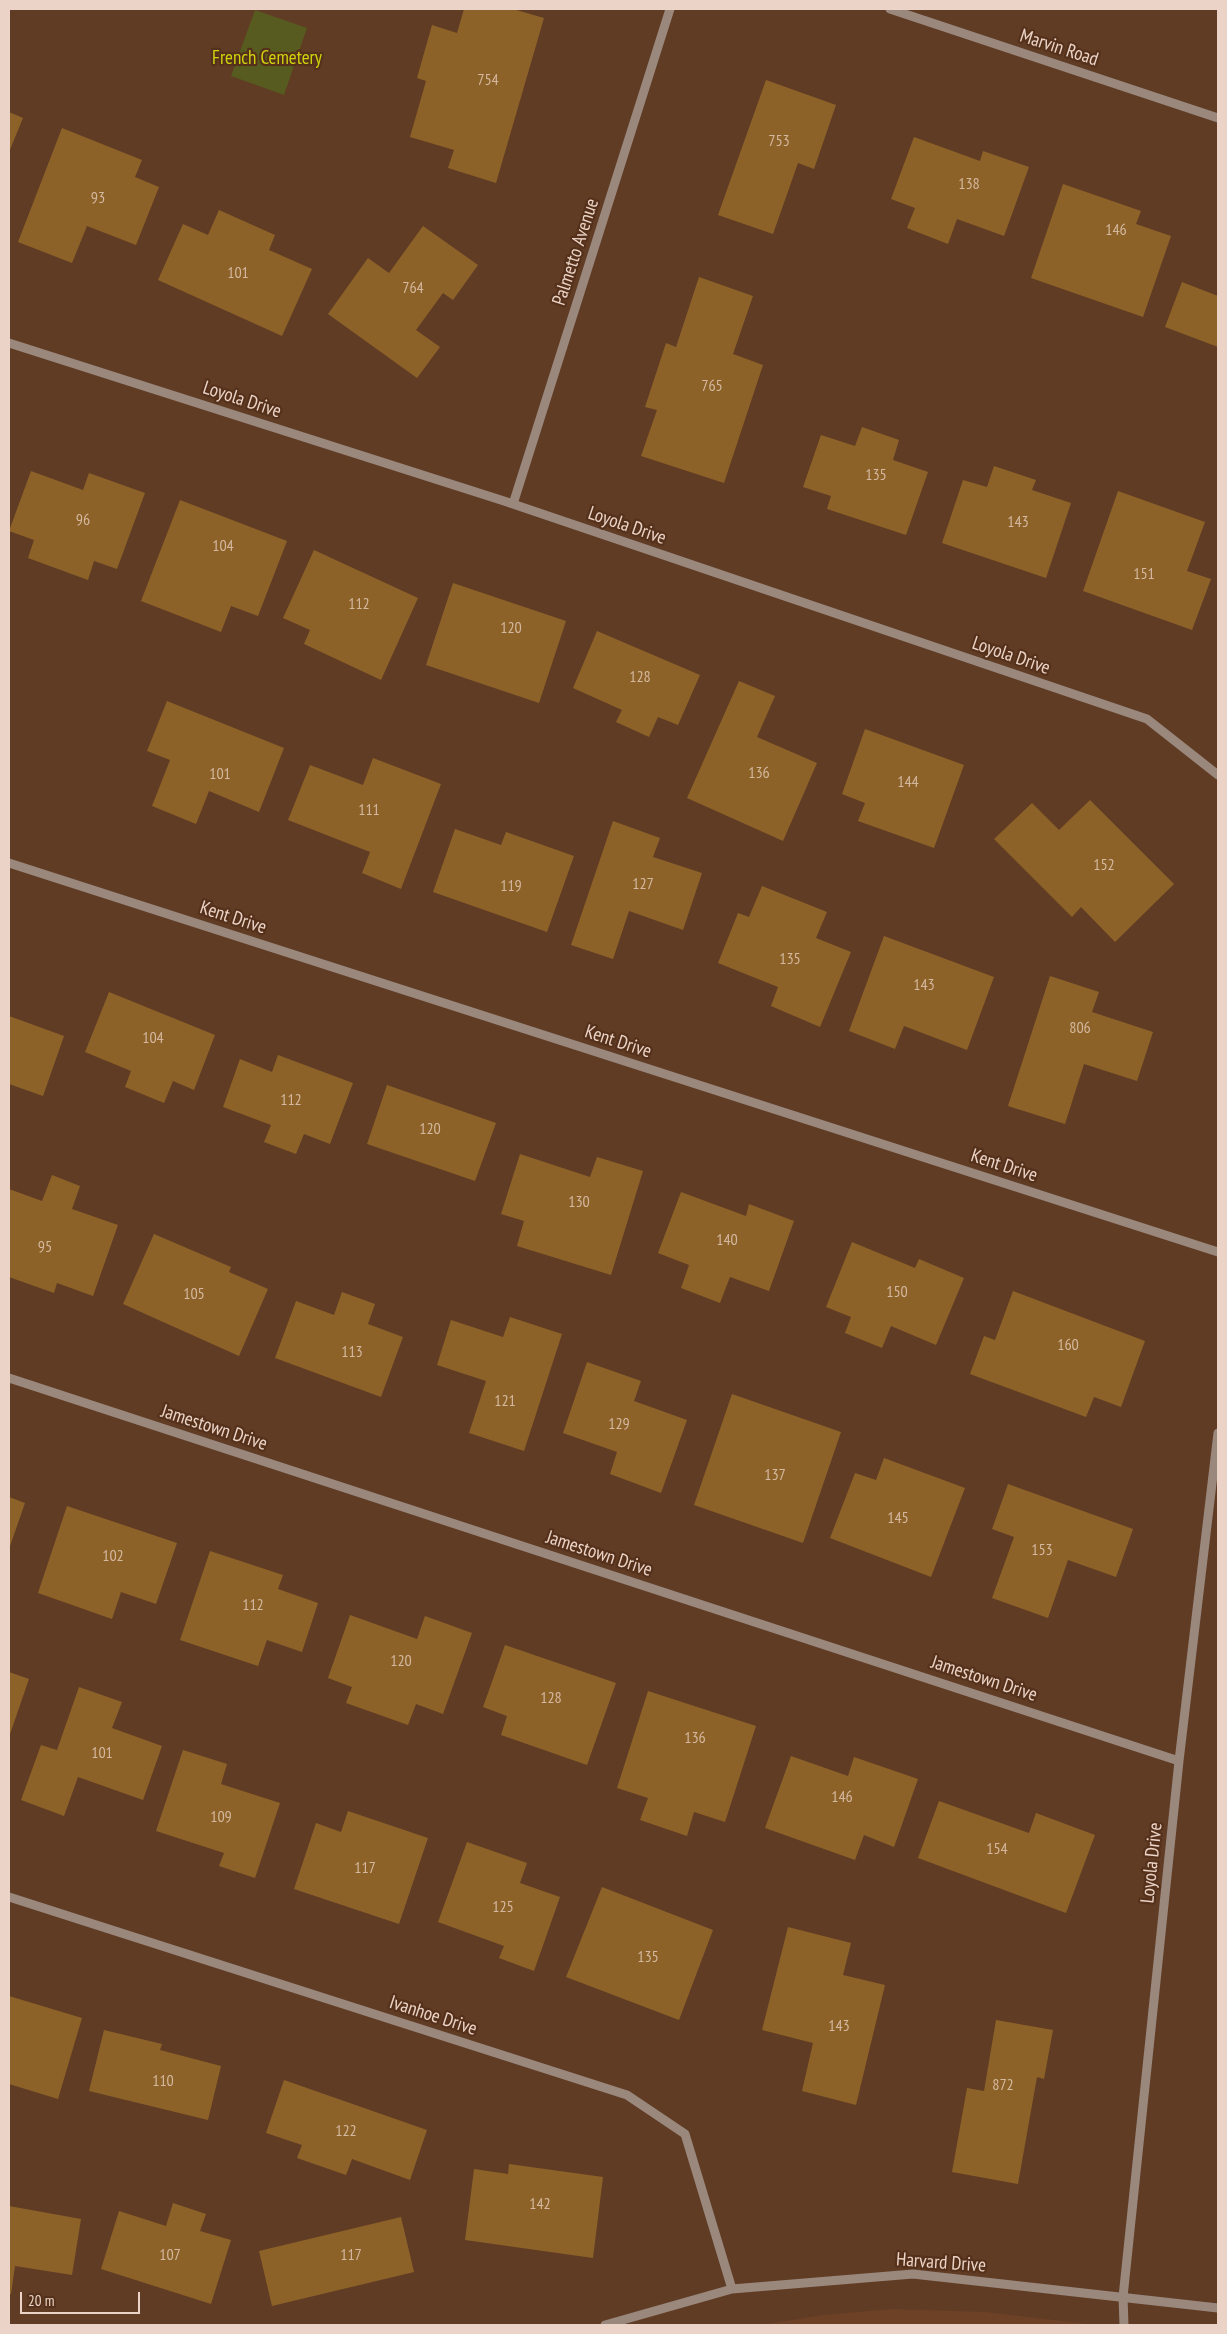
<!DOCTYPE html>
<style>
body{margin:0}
#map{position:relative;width:1227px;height:2334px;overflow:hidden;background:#603c25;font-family:"PT Sans Narrow",sans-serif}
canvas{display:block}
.frame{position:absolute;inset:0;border:10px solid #ebd4c7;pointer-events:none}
.scale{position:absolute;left:20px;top:2292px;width:120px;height:22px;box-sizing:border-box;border:2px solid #ebd4c7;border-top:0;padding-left:6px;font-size:15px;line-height:18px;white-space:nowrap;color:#ebd4c7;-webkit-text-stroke:4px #55311b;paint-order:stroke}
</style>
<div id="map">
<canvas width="1227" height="2334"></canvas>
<div class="frame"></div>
<div class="scale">20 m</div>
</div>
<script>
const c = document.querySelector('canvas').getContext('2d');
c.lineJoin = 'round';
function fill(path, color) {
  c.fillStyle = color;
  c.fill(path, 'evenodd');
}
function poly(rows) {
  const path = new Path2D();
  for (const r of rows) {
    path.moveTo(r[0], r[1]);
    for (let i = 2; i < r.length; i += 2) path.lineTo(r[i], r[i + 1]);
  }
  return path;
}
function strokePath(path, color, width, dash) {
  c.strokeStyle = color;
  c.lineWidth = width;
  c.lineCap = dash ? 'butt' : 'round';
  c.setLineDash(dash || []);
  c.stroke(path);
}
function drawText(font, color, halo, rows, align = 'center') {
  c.font = font + ' "PT Sans Narrow",sans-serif';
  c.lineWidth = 4.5;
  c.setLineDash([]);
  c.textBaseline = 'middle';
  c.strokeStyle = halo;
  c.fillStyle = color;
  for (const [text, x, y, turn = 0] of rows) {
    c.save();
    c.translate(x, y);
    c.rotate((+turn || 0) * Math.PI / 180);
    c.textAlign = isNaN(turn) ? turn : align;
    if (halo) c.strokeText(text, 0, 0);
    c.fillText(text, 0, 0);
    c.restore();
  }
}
fill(poly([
 [891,2309,986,2312,1096,2325,761,2325,823,2315]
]), '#6c4126');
fill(poly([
 [255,10,307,28,284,95,231,76]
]), '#585b1f');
fill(poly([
 [464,9,513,9,544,18,496,183,448,168,454,150,410,137,426,81,417,78,432,25,457,33],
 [766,80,836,105,814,169,798,163,773,234,718,215],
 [9,112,23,118,9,152],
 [62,128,142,160,135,177,159,187,136,245,87,226,72,263,18,242],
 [914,137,980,161,983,151,1029,167,1004,236,957,219,948,244,907,228,915,208,891,199],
 [1063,184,1141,211,1136,224,1171,236,1143,317,1031,278],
 [219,210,275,235,269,250,312,269,282,336,158,280,183,224,208,235],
 [423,226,478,265,453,300,443,293,416,330,440,347,417,378,328,314,368,258,389,273],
 [699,277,753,296,733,354,763,365,724,483,641,456,657,410,645,407,666,343,676,347],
 [1182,282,1218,296,1218,347,1165,327],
 [862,427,899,440,893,460,928,472,906,535,827,509,831,496,803,487,821,435,855,446],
 [994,466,1036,480,1032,490,1071,503,1046,578,942,543,963,480,987,487],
 [31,471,83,490,89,473,145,493,117,569,94,561,88,580,28,558,34,540,9,531],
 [1118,491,1205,522,1187,571,1211,579,1192,630,1083,591],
 [180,500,287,541,258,616,231,606,221,632,141,601],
 [314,550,418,598,381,680,304,644,310,630,283,618],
 [453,583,566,621,539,703,426,665],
 [597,631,700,675,678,725,658,717,649,737,616,722,622,710,573,688],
 [739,681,775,696,757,737,817,763,783,841,687,798],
 [167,701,284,748,259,812,209,791,196,824,152,806,170,760,147,751],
 [865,729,964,765,934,848,858,821,865,803,842,794],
 [373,758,441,784,401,889,362,873,370,852,288,820,310,765,363,785],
 [1090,800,1174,884,1115,942,1081,907,1072,917,994,839,1032,803,1059,830],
 [613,821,660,838,653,857,702,873,683,930,629,911,613,959,571,945],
 [455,829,501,845,506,832,574,856,547,932,433,892],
 [762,886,827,912,816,938,851,952,820,1027,771,1006,778,987,718,963,738,913,749,917],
 [884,936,994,977,967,1050,904,1026,895,1049,849,1031],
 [1050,976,1099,992,1092,1012,1153,1032,1137,1081,1084,1064,1065,1124,1008,1106],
 [109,992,215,1035,194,1090,173,1081,164,1103,125,1087,131,1071,85,1052],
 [9,1016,64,1036,43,1096,9,1084],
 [278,1055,353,1083,330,1144,304,1134,296,1154,264,1142,271,1125,223,1107,240,1059,272,1072],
 [387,1085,496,1123,475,1181,367,1144],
 [520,1154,590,1177,597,1157,643,1171,611,1275,517,1246,524,1221,501,1214],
 [52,1175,80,1186,72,1209,118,1225,93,1296,57,1283,54,1293,9,1277,9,1189,42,1201],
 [681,1192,746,1216,749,1204,794,1221,769,1291,730,1277,720,1303,681,1288,689,1265,658,1253],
 [154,1234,231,1267,229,1272,268,1289,239,1356,123,1304],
 [852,1242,915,1268,919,1259,964,1278,936,1345,891,1326,882,1348,845,1333,851,1317,826,1307],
 [1013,1291,1145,1341,1121,1407,1094,1397,1086,1417,970,1374,984,1336,995,1340],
 [342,1292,375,1304,368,1324,403,1337,381,1397,275,1358,296,1301,334,1315],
 [510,1317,562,1334,524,1451,469,1433,486,1381,437,1365,451,1320,503,1337],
 [587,1362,641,1381,634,1401,687,1420,661,1493,610,1474,617,1452,563,1433],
 [732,1394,841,1432,803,1543,694,1505],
 [884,1458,965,1488,931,1577,830,1538,855,1473,876,1480],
 [1008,1484,1133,1529,1116,1577,1068,1560,1048,1618,992,1598,1014,1537,992,1529],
 [9,1497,25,1503,9,1549],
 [67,1506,177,1543,156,1604,121,1592,112,1619,38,1593],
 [210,1551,283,1575,278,1589,318,1603,302,1652,267,1640,258,1666,180,1640],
 [350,1615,417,1639,425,1616,472,1633,443,1714,416,1704,408,1725,346,1703,352,1687,328,1678],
 [505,1645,616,1683,587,1765,501,1735,507,1716,483,1707],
 [9,1672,29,1679,9,1737],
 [79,1687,122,1702,112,1728,162,1746,143,1800,78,1777,64,1816,21,1800,41,1745,57,1750],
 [648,1691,756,1726,725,1822,694,1812,687,1836,640,1820,648,1798,617,1788],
 [183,1750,227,1764,221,1784,280,1803,255,1878,219,1866,224,1853,156,1831],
 [791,1756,848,1776,854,1757,918,1779,894,1847,864,1835,855,1860,765,1828],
 [939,1801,1029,1833,1036,1813,1095,1835,1066,1913,918,1858],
 [348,1811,428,1838,399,1924,294,1889,316,1823,341,1832],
 [467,1842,527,1863,520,1883,560,1897,534,1971,499,1958,504,1946,438,1922],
 [602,1887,713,1930,679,2020,566,1977],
 [788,1927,851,1943,843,1975,885,1985,856,2105,802,2091,813,2043,762,2030],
 [9,1996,82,2018,58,2099,9,2084],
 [996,2020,1053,2030,1044,2079,1037,2077,1018,2184,952,2172,967,2088,984,2091],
 [104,2030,162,2044,160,2050,221,2066,208,2120,89,2091],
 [284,2080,427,2130,410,2180,352,2159,346,2175,297,2158,302,2145,266,2133],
 [509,2164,603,2177,593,2258,465,2240,474,2169,508,2174],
 [173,2203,206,2214,200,2231,231,2240,211,2304,101,2269,119,2211,166,2226],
 [9,2206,81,2219,72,2275,15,2266,11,2294,9,2294],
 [401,2217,414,2272,272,2306,259,2251]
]), '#8d6228');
strokePath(poly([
 [890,9,1218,118],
 [9,343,504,501,1147,719,1218,775],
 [513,504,670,9],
 [9,863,1218,1252],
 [9,1378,1179,1761],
 [9,1897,627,2095,685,2134,732,2289],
 [605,2325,732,2289,913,2274,1218,2308],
 [1124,2325,1123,2297,1179,1761,1218,1433]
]), '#9a887d', 9);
drawText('16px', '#d4b89f', null, [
 ["754",488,80],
 ["753",779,141],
 ["138",969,184],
 ["93",98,198],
 ["146",1116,230],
 ["101",238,273],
 ["764",413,288],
 ["765",712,386],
 ["135",876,475],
 ["96",83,520],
 ["143",1018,522],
 ["104",223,546],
 ["151",1144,574],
 ["112",359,604],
 ["120",511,628],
 ["128",640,677],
 ["136",759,773],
 ["101",220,774],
 ["144",908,782],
 ["111",369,810],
 ["152",1104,865],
 ["127",643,884],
 ["119",511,886],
 ["135",790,959],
 ["143",924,985],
 ["806",1080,1028],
 ["104",153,1038],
 ["112",291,1100],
 ["120",430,1129],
 ["130",579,1202],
 ["140",727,1240],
 ["95",45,1247],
 ["150",897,1292],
 ["105",194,1294],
 ["160",1068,1345],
 ["113",352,1352],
 ["121",505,1401],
 ["129",619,1424],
 ["137",775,1475],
 ["145",898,1518],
 ["153",1042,1550],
 ["102",113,1556],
 ["112",253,1605],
 ["120",401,1661],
 ["128",551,1698],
 ["136",695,1738],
 ["101",102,1753],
 ["146",842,1797],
 ["109",221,1817],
 ["154",997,1849],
 ["117",365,1868],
 ["125",503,1907],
 ["135",648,1957],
 ["143",839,2026],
 ["110",163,2081],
 ["872",1003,2085],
 ["122",346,2131],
 ["142",540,2204],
 ["107",170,2255],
 ["117",351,2255]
]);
drawText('19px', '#ebd4c7', '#55311b', [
 ["Marvin Road",1059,48,18],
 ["Palmetto Avenue",576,252,-72],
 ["Loyola Drive",242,400,18],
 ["Loyola Drive",627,526,19],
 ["Loyola Drive",1011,656,19],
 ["Kent Drive",233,918,18],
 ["Kent Drive",618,1042,18],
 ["Kent Drive",1004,1166,18],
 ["Jamestown Drive",214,1428,18],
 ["Jamestown Drive",599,1554,18],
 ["Jamestown Drive",984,1679,18],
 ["Loyola Drive",1152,1863,-84],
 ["Ivanhoe Drive",433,2016,18],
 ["Harvard Drive",941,2263,4]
]);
drawText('19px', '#ced40c', '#55311b', [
 ["French Cemetery",267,59]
]);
</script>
